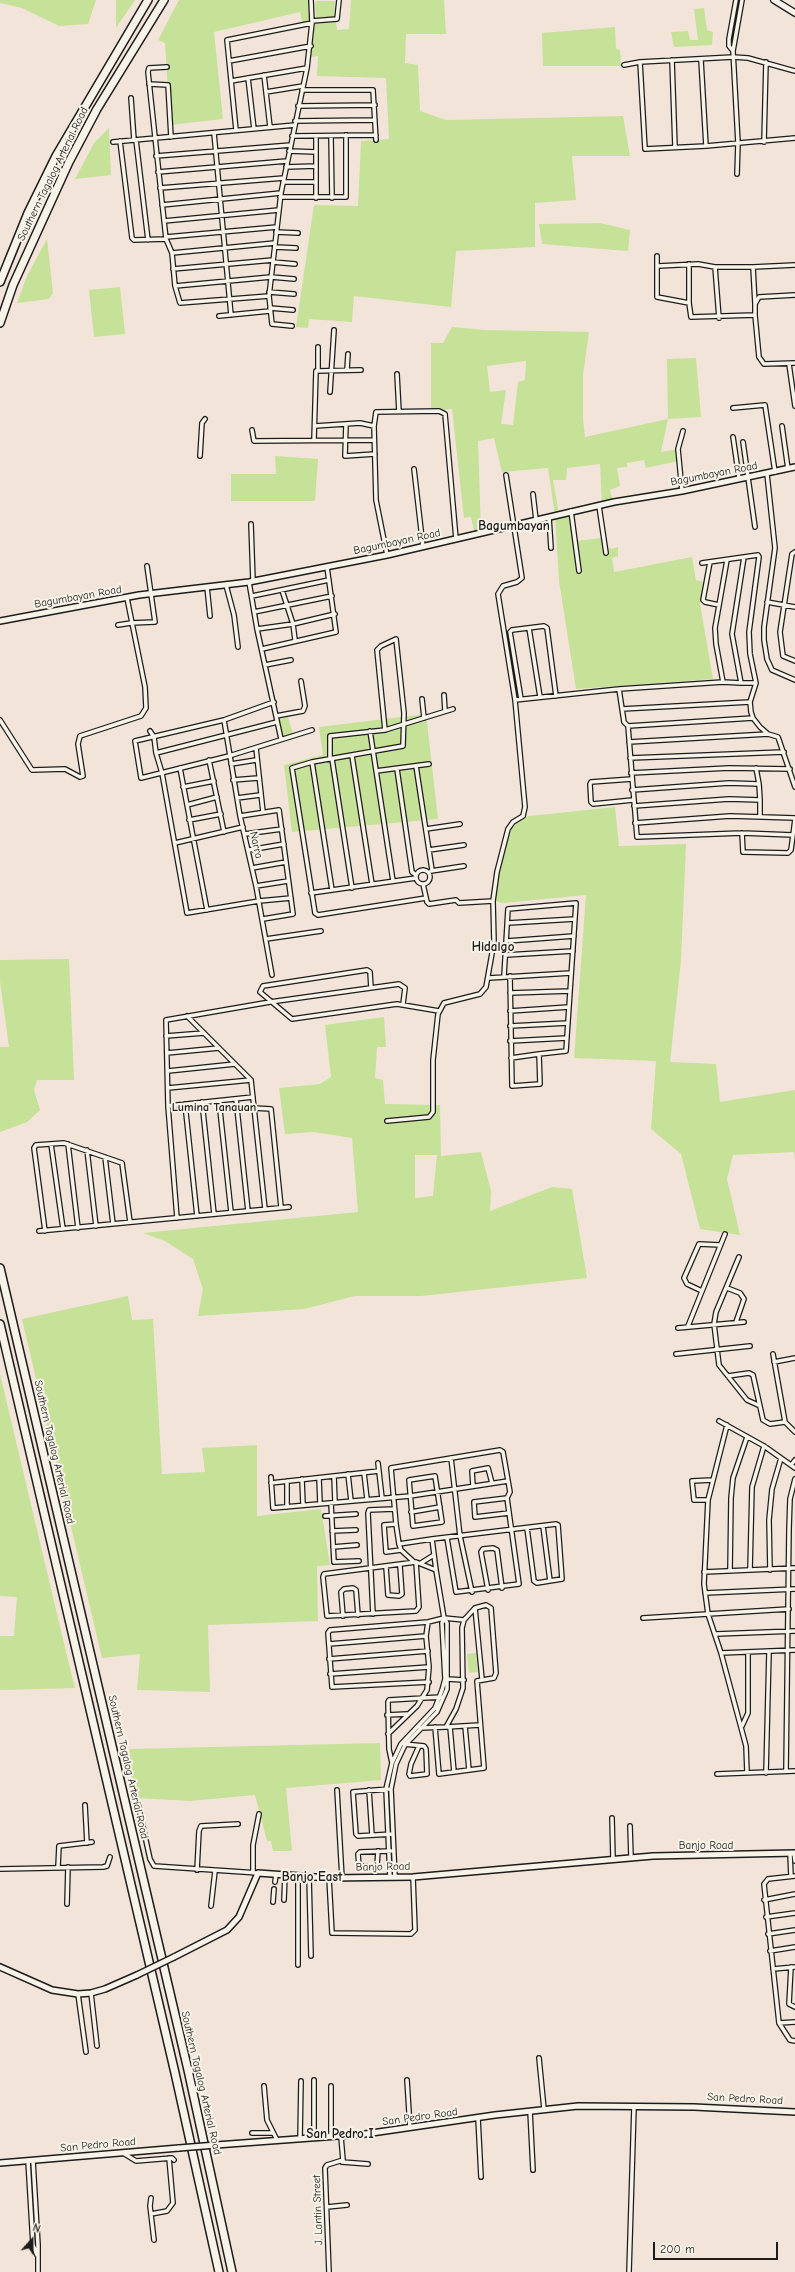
<!DOCTYPE html>
<style>
body{margin:0}
#map{position:relative;width:795px;height:2272px;overflow:hidden;background:#f3e4da;font-family:"Comic Neue",sans-serif}
canvas{display:block}
.north{position:absolute;left:12px;top:2220px;width:40px;height:40px;-webkit-text-stroke:3px #f7f3e8;paint-order:stroke;rotate:21deg;font-size:11px;font-weight:700;line-height:16px;text-align:center;color:#1c1c1c}
.north::after{content:'';display:block;margin:auto;width:14px;height:18px;background:#1c1c1c;clip-path:polygon(50% 0,100% 100%,50% 72%,0 100%)}
.scale{position:absolute;left:653px;top:2242px;width:125px;height:18px;box-sizing:border-box;border:2px solid #1c1c1c;border-top:0;padding-left:5px;font-size:12px;line-height:14px;white-space:nowrap;color:#1c1c1c;-webkit-text-stroke:3px #f7f3e8;paint-order:stroke}
</style>
<div id="map">
<canvas width="795" height="2272"></canvas>
<div class="north">N</div>
<div class="scale">200 m</div>
</div>
<script>
const c = document.querySelector('canvas').getContext('2d');
c.lineJoin = 'round';
function fill(path, color) {
  c.fillStyle = color;
  c.fill(path, 'evenodd');
}
function poly(rows) {
  const path = new Path2D();
  for (const r of rows) {
    if (r.length === 3) {
      path.moveTo(r[0] + r[2], r[1]);
      path.arc(r[0], r[1], r[2], 0, 2 * Math.PI);
      continue;
    }
    path.moveTo(r[0], r[1]);
    for (let i = 2; i < r.length; i += 2) path.lineTo(r[i], r[i + 1]);
  }
  return path;
}
function strokePath(path, color, width, dash) {
  c.strokeStyle = color;
  c.lineWidth = width;
  c.lineCap = dash ? 'butt' : 'round';
  c.setLineDash(dash || []);
  c.stroke(path);
}
function drawText(font, color, halo, rows, align = 'center') {
  c.font = font + ' "Comic Neue",sans-serif';
  c.lineWidth = 4;
  c.setLineDash([]);
  c.textBaseline = 'middle';
  c.strokeStyle = halo;
  c.fillStyle = color;
  for (const [text, x, y, turn = 0] of rows) {
    c.save();
    c.translate(x, y);
    c.rotate((+turn || 0) * Math.PI / 180);
    c.textAlign = isNaN(turn) ? turn : align;
    if (halo) c.strokeText(text, 0, 0);
    c.fillText(text, 0, 0);
    c.restore();
  }
}
fill(poly([
 [0,0,96,0,88,24,59,26,22,8,0,3],
 [116,0,135,0,116,28],
 [179,0,308,0,309,20,302,23,300,12,214,32,223,119,170,125,165,43,158,40],
 [351,0,444,0,446,34,406,34,405,63,418,65,420,111,446,120,623,116,630,156,572,156,576,200,535,203,535,247,456,251,451,307,354,296,352,322,309,319,308,328,296,327,314,205,358,206,361,141,389,139,386,78,317,76,318,56,311,57,315,24,336,22,337,30,349,29],
 [317,1,335,1,334,17,316,18,315,3],
 [704,8,707,30,713,32,712,45,674,47,671,32,688,31,690,40,698,40,694,9],
 [615,27,616,49,620,50,621,66,543,66,542,33],
 [109,128,111,175,75,179,94,143],
 [600,223,630,230,628,251,542,244,539,224],
 [47,239,53,293,49,299,17,303,27,276],
 [120,287,125,334,94,337,89,290],
 [452,327,485,330,589,332,583,375,583,419,585,437,668,419,667,359,696,358,701,417,668,419,661,452,678,449,678,461,646,468,644,460,627,463,627,467,617,468,620,486,610,490,613,502,602,505,600,464,567,468,566,480,553,480,559,514,571,511,575,541,602,538,605,546,611,549,618,547,618,556,612,558,614,572,692,557,696,580,703,582,700,604,713,679,576,689,559,581,555,515,548,468,502,472,494,438,478,441,481,533,475,535,471,517,464,518,452,409,431,411,431,343,443,343],
 [526,361,525,380,518,382,513,425,501,424,506,390,490,392,487,366],
 [275,456,318,459,315,501,231,501,231,474,276,474],
 [426,714,438,819,292,832,284,765,323,755,319,727],
 [288,717,293,734,283,737,279,719],
 [615,807,619,846,686,844,681,960,670,1062,716,1064,720,1102,795,1090,795,1160,794,1152,733,1155,727,1179,740,1235,700,1229,681,1154,651,1129,656,1061,574,1058,586,895,503,903,493,901,498,867,508,828,521,817],
 [69,959,74,1080,37,1080,34,1090,40,1110,27,1122,0,1132,0,1047,9,1047,0,981,0,960],
 [384,1017,386,1047,377,1047,375,1078,383,1080,385,1104,440,1105,441,1156,481,1152,491,1191,490,1211,552,1187,572,1189,587,1278,421,1296,355,1296,304,1309,198,1316,203,1289,193,1259,165,1241,143,1233,358,1212,352,1138,314,1132,285,1134,279,1088,320,1084,331,1077,325,1025],
 [415,1155,437,1155,433,1196,415,1198],
 [128,1296,132,1320,153,1319,162,1474,205,1472,202,1448,257,1445,257,1516,321,1509,330,1565,317,1566,318,1621,208,1625,210,1692,137,1690,140,1654,102,1658,22,1319],
 [0,1374,66,1652,75,1688,0,1690,0,1636,14,1636,17,1597,0,1596],
 [476,1653,478,1672,469,1673,467,1654],
 [380,1743,381,1780,286,1788,292,1851,273,1851,271,1841,267,1841,255,1795,190,1801,136,1798,129,1763,130,1749]
]), '#c6e198');
const street = poly([
 [311,0,312,23],
 [312,21,337,19,339,0],
 [733,51,729,46,729,39,736,0],
 [672,60,675,147],
 [701,60,706,146],
 [229,61,311,46],
 [640,62,645,149,706,146,795,138],
 [624,65,640,62,733,57,748,58,795,71],
 [167,67,149,68,148,72,166,239,172,253,175,286,180,303,269,296],
 [264,75,270,127],
 [248,78,254,129],
 [231,81,307,68],
 [149,84,168,85,171,137],
 [302,90,373,90,376,140],
 [266,92,303,86],
 [131,98,134,140],
 [298,106,375,105],
 [295,121,375,120],
 [236,130,227,40,312,23,307,68,281,193,269,296,272,324,292,326],
 [214,133,231,315],
 [292,136,376,135],
 [316,136,316,198],
 [331,136,332,198],
 [136,140,148,240],
 [120,141,132,238,134,240,166,239],
 [113,142,295,125],
 [764,142,766,62],
 [289,151,316,152],
 [156,156,291,145],
 [286,167,316,166],
 [158,172,287,161],
 [737,174,738,143,733,51,742,0],
 [283,182,316,182],
 [160,188,284,178],
 [280,197,346,197,346,135],
 [162,205,281,193],
 [164,221,279,210],
 [276,232,298,233],
 [166,237,277,227],
 [275,247,296,248],
 [172,253,275,243],
 [657,256,657,297,689,303,691,317,755,315],
 [273,262,295,264],
 [658,266,698,264,715,267,753,267,795,265],
 [715,267,719,318],
 [753,267,755,304],
 [173,269,273,260],
 [175,286,271,277,294,279],
 [269,292,294,294],
 [795,295,759,297,755,304,755,315,759,357,764,364,795,363],
 [689,303,689,264],
 [270,308,293,310],
 [219,316,270,311],
 [318,347,318,369],
 [789,364,795,406],
 [347,370,348,354],
 [397,374,399,412],
 [330,392,334,330],
 [733,408,765,405,775,472],
 [346,424,345,456,375,454],
 [315,426,360,423,374,426],
 [782,426,788,469],
 [252,430,254,441,374,440],
 [733,437,739,478],
 [314,440,316,371,361,370],
 [743,442,755,527],
 [200,456,202,423,205,419],
 [414,469,423,547],
 [767,474,775,548,764,627,764,640,767,659,772,670,795,680],
 [682,491,678,449,683,431],
 [533,494,536,520],
 [599,506,606,553],
 [571,511,579,571],
 [549,517,551,548],
 [251,524,253,581],
 [795,552,792,554,780,632,783,656,795,661],
 [387,555,376,500,374,426,376,412,439,411,445,414,456,539],
 [727,560,715,628,716,644,723,682,741,683,732,634,744,557],
 [710,562,703,600,705,602,719,605],
 [702,563,758,555,759,557,749,632,750,654,756,683,750,702,751,712,753,718,760,727,768,734,778,737,795,787],
 [249,582,257,629,281,739],
 [226,585,234,615,238,647],
 [207,587,210,616],
 [282,590,293,624,295,640],
 [252,596,329,580],
 [767,602,795,607],
 [254,612,332,596],
 [118,625,131,623,155,622,147,566],
 [529,628,540,697],
 [257,629,293,624,335,614],
 [262,649,336,632,327,567],
 [265,665,291,660],
 [741,683,756,683],
 [619,689,624,722,628,726,637,837,742,833,793,835,795,819],
 [444,695,445,711],
 [422,699,424,718],
 [521,699,510,632,512,630,544,626,547,628,556,696],
 [515,700,619,689,723,682],
 [274,702,224,720,135,741,141,778,229,756,312,730],
 [622,709,750,702],
 [276,716,303,711,305,706,301,681],
 [0,720,32,770,65,769,80,777,83,776,78,744,80,736,141,716,146,708,145,687,127,598],
 [224,720,240,816,256,886,272,975],
 [628,726,753,718],
 [385,730,377,650,381,646,396,639,404,713,403,746,312,762,292,768,315,913,318,915,426,898],
 [150,731,154,737,156,753,162,773,187,913,259,901,291,898],
 [370,731,393,881],
 [629,742,768,734],
 [256,748,263,812],
 [156,753,277,722],
 [352,756,372,884],
 [630,758,784,752],
 [330,759,330,736,385,730,453,709],
 [332,759,352,888],
 [209,760,224,832],
 [312,762,332,890],
 [231,764,256,760],
 [416,766,432,870],
 [180,768,207,910],
 [756,768,759,784],
 [397,769,412,872,416,875],
 [376,771,429,764],
 [631,773,729,768,790,769],
 [632,779,591,782,590,784,591,802,593,804,633,800],
 [233,780,258,778],
 [183,787,214,781],
 [632,790,729,783,759,784,760,800],
 [237,798,260,795],
 [187,805,217,797],
 [634,806,729,799,760,800,760,816],
 [240,816,279,810,293,914,263,919],
 [189,820,221,814],
 [635,823,730,816,795,818],
 [426,829,460,824],
 [742,833,743,852,788,853,791,850,793,835],
 [245,834,282,829],
 [175,843,243,827],
 [249,850,284,844],
 [429,850,464,845],
 [252,868,286,862],
 [423,877,7],
 [431,871,464,866],
 [423,884,427,902,429,904,456,900,459,903,493,901],
 [256,886,288,881],
 [311,893,416,878],
 [508,923,575,919],
 [266,939,321,931],
 [507,941,574,936],
 [506,955,573,951],
 [504,976,508,909,576,903,566,1051,539,1054,540,1084,512,1086,510,976],
 [489,978,571,973],
 [371,988,370,972,367,970,263,986,260,992,292,1019,397,1004,439,1011],
 [510,993,570,991],
 [510,1011,569,1007],
 [187,1016,251,1080,265,1209],
 [510,1026,568,1023],
 [166,1036,204,1033],
 [510,1041,567,1038],
 [167,1053,219,1048],
 [511,1058,539,1054],
 [168,1071,235,1064],
 [168,1088,251,1080],
 [236,1099,248,1211],
 [219,1101,231,1212],
 [202,1102,214,1214],
 [185,1104,197,1216],
 [168,1106,253,1097],
 [254,1108,271,1109,281,1207],
 [387,1121,429,1117,433,1112,433,1060,438,1014,444,1003,480,994,486,987,494,942,493,901,497,872,508,829,513,822,523,816,525,807,515,700,498,594,503,586,517,582,522,578,506,475],
 [51,1144,63,1229],
 [68,1144,78,1228],
 [87,1150,96,1226],
 [105,1157,113,1224],
 [177,1218,168,1106,166,1020,270,1002,399,984,405,988,403,1004],
 [39,1231,289,1207],
 [45,1231,34,1148,36,1145,64,1143,122,1163,130,1222],
 [739,1257,716,1312,714,1324,719,1365,747,1400,758,1405],
 [727,1288,740,1293,744,1299,736,1322],
 [702,1291,687,1284,684,1278,699,1244,720,1245],
 [688,1326,725,1234],
 [678,1328,744,1322],
 [676,1354,750,1346],
 [773,1354,785,1422,795,1432],
 [774,1362,795,1358],
 [728,1376,749,1373,753,1375,763,1420,770,1424,785,1422],
 [719,1421,764,1446,795,1468],
 [727,1425,708,1500,704,1584,708,1614,721,1653,746,1746,747,1772],
 [451,1458,460,1536,472,1592],
 [378,1463,382,1498],
 [791,1465,795,1460],
 [364,1473,367,1499],
 [348,1474,351,1501],
 [334,1476,335,1502],
 [435,1476,442,1522,413,1526,409,1480,435,1476],
 [271,1477,273,1508,410,1496,508,1481],
 [319,1478,320,1504],
 [302,1479,303,1505],
 [271,1483,379,1471],
 [473,1486,472,1471,488,1468,492,1483],
 [507,1498,474,1502,475,1517,509,1513],
 [708,1500,694,1500,692,1481,712,1480],
 [331,1503,334,1562,359,1561],
 [287,1507,287,1481],
 [411,1512,440,1507],
 [325,1516,356,1514],
 [396,1524,384,1525,386,1552,401,1550],
 [543,1526,550,1581],
 [332,1531,356,1530],
 [399,1544,432,1539,556,1524,558,1525,562,1579,537,1583,534,1581,527,1528],
 [333,1547,357,1545],
 [414,1562,401,1550,399,1544,396,1524,391,1468,500,1450,503,1452,510,1492,507,1498,519,1584,456,1592,447,1538],
 [416,1562,419,1607,416,1611,327,1616,323,1577,324,1574,416,1562],
 [416,1562,436,1570],
 [421,1563,434,1555],
 [386,1567,388,1595,399,1596,402,1594,400,1566],
 [750,1570,752,1487,764,1446],
 [770,1570,769,1520,772,1489,781,1458],
 [730,1571,731,1498,733,1478,747,1437],
 [704,1572,795,1568],
 [488,1590,481,1552,483,1549,493,1548,497,1550,502,1588],
 [705,1593,795,1589],
 [475,1608,482,1679],
 [373,1614,368,1513,369,1510,394,1509],
 [343,1616,341,1592,344,1589,353,1588,356,1590,358,1615],
 [643,1618,789,1609],
 [716,1634,795,1631],
 [329,1644,426,1636],
 [721,1653,795,1650],
 [329,1659,428,1651],
 [330,1674,429,1667],
 [447,1679,464,1680],
 [429,1682,332,1687,328,1633,330,1630,428,1622,444,1618,464,1620],
 [387,1715,407,1714],
 [465,1726,469,1770],
 [742,1726,748,1713,748,1652],
 [435,1727,439,1774,484,1768,477,1681,494,1678,496,1673,491,1608,486,1605,475,1608,464,1620,462,1628,463,1688,456,1709,446,1727,480,1725],
 [450,1727,454,1772],
 [420,1728,446,1727],
 [388,1734,417,1706,427,1690,429,1667,426,1636,428,1622],
 [404,1744,424,1746,426,1749,427,1774,410,1776,409,1774,411,1764,419,1746],
 [392,1763,389,1749,388,1702,389,1700,441,1697],
 [786,1771,789,1529,790,1499,795,1479],
 [766,1773,769,1652],
 [717,1774,795,1771],
 [388,1789,353,1792,356,1834,358,1836,393,1834],
 [337,1790,342,1878],
 [369,1790,372,1835],
 [138,1804,150,1859,154,1866,258,1873],
 [85,1805,87,1843],
 [612,1818,613,1859],
 [630,1826,631,1857],
 [378,1851,377,1866,359,1866,358,1854,360,1852,391,1851],
 [794,1853,795,1861],
 [790,1854,791,1876],
 [58,1867,59,1846,92,1842],
 [0,1869,103,1867,107,1866,110,1857],
 [197,1870,199,1831,201,1826,238,1824],
 [253,1873,253,1845,259,1814],
 [298,1876,298,1965],
 [309,1876,311,1956],
 [795,1876,768,1879,764,1884,779,2023,790,2040,795,2041],
 [390,1877,386,1789,392,1763,401,1744,435,1708,442,1690,445,1679,442,1623,444,1618],
 [395,1877,391,1789,396,1764,405,1745,437,1712,447,1689,447,1623,444,1618,436,1570,432,1539],
 [329,1878,332,1933,411,1934,415,1930,413,1877],
 [275,1882,276,1874],
 [284,1900,285,1875],
 [764,1900,795,1894],
 [273,1902,274,1889],
 [67,1904,68,1867],
 [211,1906,215,1871],
 [766,1917,795,1913],
 [768,1934,795,1930],
 [770,1951,795,1947],
 [791,1967,789,2004,795,2007],
 [773,1969,795,1967],
 [91,1993,97,2046],
 [78,1994,86,2052],
 [779,2023,795,2022],
 [539,2058,544,2109],
 [407,2080,410,2128],
 [264,2086,267,2120,277,2140],
 [530,2111,533,2170],
 [478,2118,481,2177],
 [252,2133,272,2133],
 [331,2137,331,2086],
 [314,2138,314,2080],
 [300,2139,301,2081],
 [123,2153,136,2161,172,2158,174,2160],
 [28,2161,33,2245,37,2255],
 [33,2161,38,2245,38,2272],
 [342,2162,368,2164],
 [151,2198,150,2206,154,2240],
 [327,2207,347,2205],
 [151,2214,167,2211,173,2203,169,2158],
 [329,2272,325,2168,327,2165,343,2160,341,2137],
 [629,2272,634,2107]
]);
const secondary = poly([
 [0,621,139,595,249,582,387,555,614,502,682,491,795,467],
 [174,1957,227,1930,239,1917,258,1873,329,1878,413,1877,653,1856,795,1853],
 [0,1967,52,1990,78,1994,91,1993,105,1989,137,1975],
 [216,2145,365,2134,495,2115,578,2106,694,2107,795,2112],
 [0,2163,179,2148]
]);
const primary = poly([
 [774,0,795,13]
]);
const highway = poly([
 [0,282,28,213,56,156,148,0],
 [0,323,13,285,69,162,97,109,164,0],
 [0,1268,188,2070,232,2272],
 [0,1324,175,2073,219,2272]
]);
strokePath(street, '#1c1c1c', 6);
strokePath(secondary, '#1c1c1c', 8);
strokePath(primary, '#1c1c1c', 8);
strokePath(highway, '#1c1c1c', 10);
strokePath(street, '#f7f3e8', 3.5);
strokePath(secondary, '#f7f3e8', 5);
strokePath(primary, '#f7f3e8', 5.5);
strokePath(highway, '#f7f3e8', 7);
const secondaryBridge = poly([
 [137,1975,174,1957],
 [179,2148,216,2145]
]);
strokePath(secondaryBridge, '#1c1c1c', 8, []);
strokePath(secondaryBridge, '#f7f3e8', 5);
drawText('11px', '#1c1c1c', '#f7f3e8', [
 ["Southern Tagalog Arterial Road",53,174,-64],
 ["Bagumbayan Road",714,474,-11],
 ["Bagumbayan Road",397,542,-12],
 ["Bagumbayan Road",78,597,-10],
 ["Narra",256,845,77],
 ["Southern Tagalog Arterial Road",54,1452,77],
 ["Southern Tagalog Arterial Road",128,1767,77],
 ["Banjo Road",706,1846],
 ["Banjo Road",383,1867,-1],
 ["Southern Tagalog Arterial Road",201,2083,77],
 ["San Pedro Road",745,2099,3],
 ["San Pedro Road",420,2117,-8],
 ["San Pedro Road",98,2145,-5],
 ["J. Lantin Street",318,2210,-92]
]);
drawText('bold 12px', '#1c1c1c', '#f7f3e8', [
 ["Lumina Tanauan",214,1108]
]);
drawText('bold 13px', '#1c1c1c', '#f7f3e8', [
 ["Bagumbayan",514,526],
 ["Hidalgo",493,947],
 ["Banjo East",312,1877],
 ["San Pedro I",340,2134]
]);
</script>
